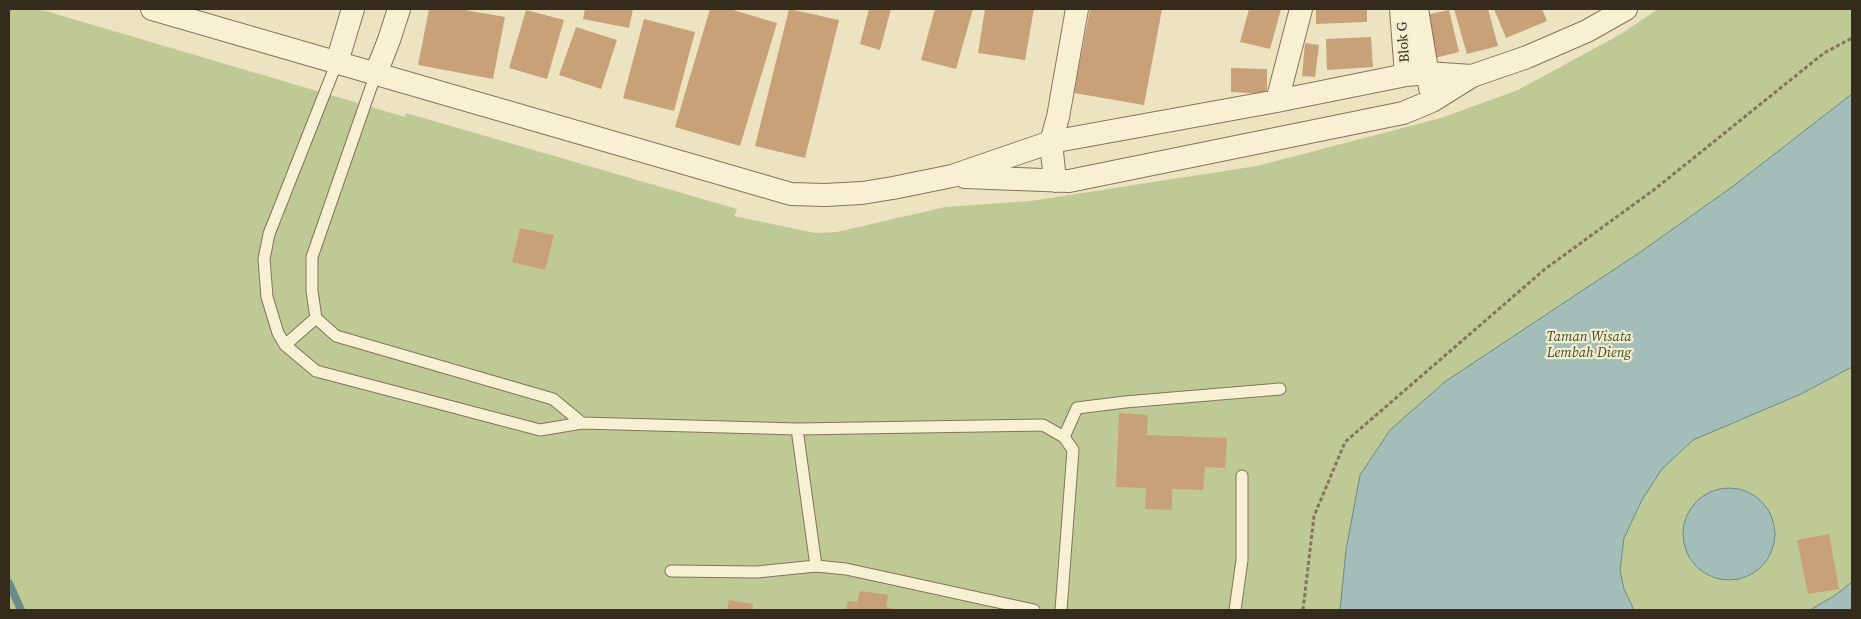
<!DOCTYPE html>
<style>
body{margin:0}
#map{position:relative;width:1861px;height:619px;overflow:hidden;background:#ece3c1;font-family:"Source Serif 4",serif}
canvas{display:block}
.frame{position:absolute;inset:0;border:10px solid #342b1d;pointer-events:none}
</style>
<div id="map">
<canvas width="1861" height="619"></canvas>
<div class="frame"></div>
</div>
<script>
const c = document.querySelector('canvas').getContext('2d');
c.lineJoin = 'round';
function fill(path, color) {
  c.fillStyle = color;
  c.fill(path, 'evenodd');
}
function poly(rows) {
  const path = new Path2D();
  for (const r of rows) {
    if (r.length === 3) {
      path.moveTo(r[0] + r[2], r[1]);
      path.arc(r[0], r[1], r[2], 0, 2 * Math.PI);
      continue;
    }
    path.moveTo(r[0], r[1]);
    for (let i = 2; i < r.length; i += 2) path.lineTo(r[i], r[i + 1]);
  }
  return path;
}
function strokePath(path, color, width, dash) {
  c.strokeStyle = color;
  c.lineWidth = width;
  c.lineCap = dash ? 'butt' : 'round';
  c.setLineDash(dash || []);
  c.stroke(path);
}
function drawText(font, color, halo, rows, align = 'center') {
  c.font = font + ' "Source Serif 4",serif';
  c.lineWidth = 4.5;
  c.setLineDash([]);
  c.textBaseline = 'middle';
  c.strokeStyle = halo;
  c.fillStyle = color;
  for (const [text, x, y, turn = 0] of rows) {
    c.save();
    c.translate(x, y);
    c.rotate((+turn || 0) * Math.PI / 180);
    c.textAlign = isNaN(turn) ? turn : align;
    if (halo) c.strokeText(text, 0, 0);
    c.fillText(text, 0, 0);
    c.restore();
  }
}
fill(poly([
 [9,9,39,9,405,117,406,113,737,209,734,216,815,233,837,232,945,207,1030,201,1257,166,1441,118,1518,90,1621,34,1658,9,1852,9,1852,610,9,610]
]), '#bec995');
const water = poly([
 [1852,94,1852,367,1801,394,1693,440,1661,470,1642,500,1624,538,1620,570,1624,589,1634,610,1340,610,1346,550,1360,475,1390,430,1446,381,1639,253,1732,187,1852,94],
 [1729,534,46],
 [1852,582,1852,610,1810,610,1834,596,1852,582]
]);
fill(water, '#a3beb9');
strokePath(water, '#6b8b86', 1);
strokePath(poly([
 [9,583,21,610]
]), '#6b8b86', 8);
fill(poly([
 [429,9,459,9,505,17,493,79,418,65],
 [585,9,633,9,629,28,583,19],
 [710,9,730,9,777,23,740,146,675,127],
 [789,9,839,20,805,158,755,146],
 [869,9,891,9,880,50,860,44],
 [935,9,973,9,956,69,921,60],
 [985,9,1034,9,1025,60,978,53],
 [1090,9,1162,9,1144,105,1074,93],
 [1249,9,1281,9,1270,49,1240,42],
 [1316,9,1367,9,1367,22,1316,24],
 [1454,9,1488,9,1498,46,1467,54],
 [1494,9,1542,9,1547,21,1506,38],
 [526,10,564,20,547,79,509,68],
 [1449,10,1459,52,1435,58,1425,15],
 [644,19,695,32,674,111,623,98],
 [576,27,617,40,601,89,559,75],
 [1371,37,1373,67,1327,70,1326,39],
 [1305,43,1319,45,1315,77,1302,76],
 [1231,68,1267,69,1267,94,1231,92],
 [520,228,554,235,545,270,512,262],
 [1119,413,1148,415,1147,435,1227,438,1225,468,1205,467,1203,490,1172,489,1172,510,1145,509,1146,488,1116,487],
 [1829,534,1839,589,1808,594,1797,540],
 [860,591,888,595,886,607,898,610,846,610,848,601,857,602],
 [729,600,753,604,752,610,727,610]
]), '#c8a178');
const service = poly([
 [337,62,269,234,264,259,267,297,278,333,285,345,316,371,540,430,582,423,797,429,1043,425,1064,437,1073,450,1061,610],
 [376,73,312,257,312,291,316,318,336,336,553,399,582,423],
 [285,345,316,318],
 [797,429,816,566,846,569,1034,610],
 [1064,437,1077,408,1125,402,1280,389],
 [671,571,757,572,816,566],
 [1235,610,1242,560,1242,476]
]);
const minor = poly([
 [152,9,791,194,825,195,862,193,893,188,952,176,1051,142,1277,101,1406,75,1426,73,1472,76],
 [1401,9,1406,75],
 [1417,9,1430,88],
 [337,62,353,9],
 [376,73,389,40,399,9],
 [1277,101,1301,9],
 [965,177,1069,181,1403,113,1432,101,1472,76,1527,57,1587,31,1626,9],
 [1055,181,1051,142,1058,117,1077,9]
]);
strokePath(service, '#847459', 13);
strokePath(minor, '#847459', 24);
strokePath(poly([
 [1303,610,1314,516,1345,442,1545,269,1655,189,1824,53,1852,38]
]), '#847459', 3, [4, 2.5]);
strokePath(service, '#f7f0d3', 11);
strokePath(minor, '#f7f0d3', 22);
drawText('14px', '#342b1d', '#f3edd0', [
 ["Blok G",1404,42,-94]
]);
drawText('italic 14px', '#405024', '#f3edd0', [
 ["Taman Wisata",1589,337],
 ["Lembah Dieng",1589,353]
]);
</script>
